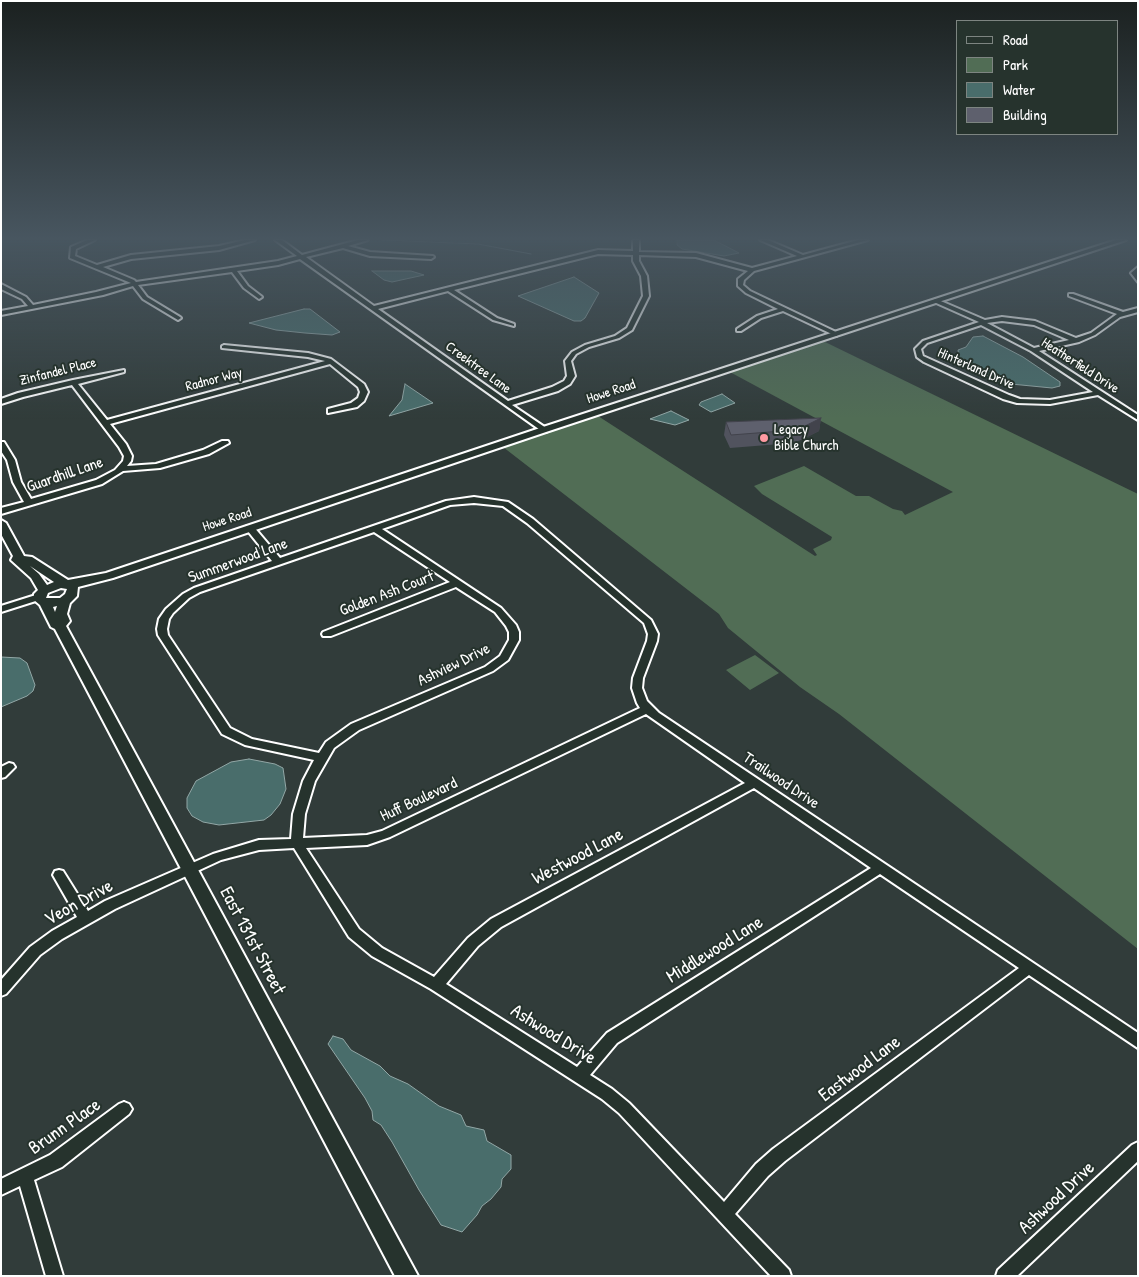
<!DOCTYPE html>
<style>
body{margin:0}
#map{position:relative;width:1139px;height:1277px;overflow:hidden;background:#313c3a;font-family:"Patrick Hand",sans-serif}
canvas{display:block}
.frame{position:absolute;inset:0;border:2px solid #fff;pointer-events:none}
.legend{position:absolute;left:956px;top:20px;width:162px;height:115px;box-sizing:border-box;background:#26332d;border:1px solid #7d8581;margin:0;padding:6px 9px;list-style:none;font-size:15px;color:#fff}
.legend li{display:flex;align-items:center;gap:10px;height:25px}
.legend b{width:25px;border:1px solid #7d8581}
</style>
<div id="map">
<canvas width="1139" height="1277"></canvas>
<div class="frame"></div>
<ul class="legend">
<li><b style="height:6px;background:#26332d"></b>Road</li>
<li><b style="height:14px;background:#516d55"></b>Park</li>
<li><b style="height:14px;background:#496d6b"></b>Water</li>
<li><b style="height:14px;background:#5e606d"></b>Building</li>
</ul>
</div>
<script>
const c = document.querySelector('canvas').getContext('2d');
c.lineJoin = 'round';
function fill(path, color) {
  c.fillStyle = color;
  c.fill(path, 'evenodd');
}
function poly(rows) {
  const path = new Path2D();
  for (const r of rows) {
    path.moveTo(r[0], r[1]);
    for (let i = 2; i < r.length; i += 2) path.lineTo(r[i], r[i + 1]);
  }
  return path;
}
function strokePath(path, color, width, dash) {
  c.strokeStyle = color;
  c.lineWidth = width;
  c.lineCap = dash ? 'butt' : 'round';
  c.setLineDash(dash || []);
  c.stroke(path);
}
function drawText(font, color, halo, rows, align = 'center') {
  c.font = font + ' "Patrick Hand",sans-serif';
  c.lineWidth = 4;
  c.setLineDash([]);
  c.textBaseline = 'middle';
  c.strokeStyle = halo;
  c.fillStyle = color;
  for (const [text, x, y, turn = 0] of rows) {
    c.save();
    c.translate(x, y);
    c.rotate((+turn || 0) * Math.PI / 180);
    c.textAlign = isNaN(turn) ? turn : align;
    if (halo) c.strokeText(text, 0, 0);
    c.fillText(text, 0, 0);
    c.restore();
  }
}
fill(poly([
 [823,341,1138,494,1138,949,839,714,800,687,728,628,719,614,503,447,598,416,815,556,817,555,813,549,831,540,832,537,762,494,754,486,804,466,856,496,869,496,893,509,902,511,905,515,953,492,728,371],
 [755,655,779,673,750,690,726,670]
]), '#516d55');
const water = poly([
 [677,240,714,240,739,253,724,256,682,249,677,245,677,240],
 [372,271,411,271,424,275,392,282,384,280,372,271],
 [574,277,599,293,585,318,581,321,574,321,518,296,574,277],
 [304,309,310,309,340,332,332,335,305,333,276,330,249,323,304,309],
 [983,336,1023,357,1060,382,1060,386,1052,388,1011,384,998,381,965,364,959,356,958,350,966,347,973,337,983,336],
 [405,384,433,403,389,416,402,400,405,384],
 [722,394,735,403,711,412,699,405,701,402,722,394],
 [671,411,689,420,675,425,650,419,671,411],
 [1,657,20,658,27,663,35,685,33,691,27,696,1,707,1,657],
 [249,759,275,764,283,768,286,789,280,804,271,815,264,820,219,825,203,822,192,816,187,808,187,798,196,781,231,762,249,759],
 [333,1036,343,1039,351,1050,380,1066,390,1076,408,1084,439,1106,461,1115,466,1126,484,1130,487,1141,511,1155,511,1169,502,1179,501,1187,491,1199,482,1206,477,1215,462,1232,441,1225,419,1190,392,1142,381,1125,373,1120,372,1111,365,1098,328,1044,333,1036]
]);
fill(water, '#496d6b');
strokePath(water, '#92a7a6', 1);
strokePath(poly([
 [382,240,478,244,531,254]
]), '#92a7a6', 1);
const minor = poly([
 [87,240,95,240,76,249,75,256,97,265,131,255,219,246,245,240,255,240,219,250,131,259,103,267,134,280,136,282,278,261,297,256,275,240,282,240,302,255,358,240,368,240,348,246,370,252,433,256,434,257,431,259,370,256,343,248,306,257,374,306,598,250,633,251,633,240,639,240,639,252,696,253,752,268,797,256,760,240,768,240,803,255,858,240,868,240,754,271,744,280,743,285,750,291,838,333,839,334,836,336,783,311,761,318,741,331,737,331,737,329,757,316,778,309,746,293,738,286,738,279,748,271,696,257,639,255,639,261,647,276,649,296,632,330,619,338,589,347,576,354,571,361,575,376,570,384,558,391,512,405,546,428,546,432,543,432,300,259,278,265,237,271,248,286,261,296,262,297,259,299,244,288,232,272,138,285,147,297,180,317,181,318,178,320,143,299,133,286,103,295,1,315,1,311,28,306,22,299,1,289,1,284,26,297,33,305,96,292,131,283,70,258,71,247,87,240],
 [598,254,633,255,633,261,641,276,643,296,627,328,615,336,585,345,572,352,565,361,567,376,564,381,552,387,508,401,378,309,448,291,493,320,514,326,514,324,497,318,454,290,598,254],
 [1138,267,1137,273,1138,282,1131,273,1138,267],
 [1069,294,1073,294,1123,312,1138,308,1138,312,1120,317,1095,335,1079,342,1039,351,1138,415,1138,420,1098,395,1050,404,1017,403,1003,399,924,362,917,357,915,349,923,341,979,322,934,302,934,300,936,299,985,320,1002,317,1035,321,1076,338,1091,333,1117,314,1069,296,1069,294],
 [1002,321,1034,325,1069,340,1034,348,987,323,1002,321],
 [981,325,1031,351,1093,392,1050,400,1020,399,1009,395,923,356,921,349,927,343,981,325],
 [224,345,308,353,331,359,364,384,368,392,364,401,357,407,328,413,328,409,351,403,358,398,360,392,358,387,330,364,110,424,126,444,132,456,131,461,127,466,156,464,203,450,222,441,228,441,229,443,209,454,160,468,123,471,102,484,1,514,1,508,24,502,13,482,7,460,1,451,1,442,4,442,15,460,21,482,31,499,96,480,115,470,123,461,124,456,119,447,72,385,23,397,1,404,1,399,18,393,73,380,124,370,124,372,78,384,107,420,325,361,308,357,222,348,222,346,224,345],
 [474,497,508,502,533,519,651,620,658,634,657,641,643,678,642,688,647,701,659,713,1138,1033,1138,1048,1029,975,785,1161,768,1176,735,1214,789,1270,791,1276,771,1276,619,1113,602,1099,431,989,372,956,349,937,294,848,259,850,221,860,115,909,62,939,40,955,6,994,1,996,1,980,30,947,52,931,77,917,53,875,55,871,59,870,63,871,88,911,105,901,213,854,259,840,291,839,293,814,303,781,314,760,245,745,222,734,158,635,157,629,159,619,166,609,183,594,194,588,272,561,247,530,246,528,247,526,253,526,280,558,446,501,474,497],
 [474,503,503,506,527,523,644,623,648,634,647,641,633,678,632,688,637,703,640,708,382,831,367,835,303,838,305,814,315,781,334,748,359,730,493,671,508,660,519,640,519,632,516,625,501,608,382,529,450,505,474,503],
 [374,532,450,582,323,632,322,634,323,636,331,636,456,587,495,612,506,626,509,632,509,640,500,656,485,667,351,724,326,742,319,753,252,739,230,728,168,635,167,629,169,619,173,613,189,598,200,592,374,532],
 [646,714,745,783,491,919,468,938,434,977,382,948,359,929,306,848,367,845,390,837,646,714],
 [754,788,871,868,607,1033,577,1067,446,984,478,946,501,927,754,788],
 [880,874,1019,968,773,1149,756,1164,724,1202,629,1103,612,1089,590,1075,617,1043,880,874],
 [39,594,44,597,42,599,1,612,1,606,39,594],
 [9,763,13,764,15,767,5,777,1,778,1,767,9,763],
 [124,1102,129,1104,132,1109,129,1114,62,1167,34,1180,63,1276,46,1276,20,1186,1,1195,1,1179,50,1155,119,1104,124,1102],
 [1138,1142,1138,1161,1017,1276,996,1276,998,1270,1132,1145,1138,1142]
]);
const tertiary = poly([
 [1116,240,1126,240,546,432,113,578,78,587,77,596,70,603,67,614,70,621,66,626,418,1276,395,1276,55,629,51,627,40,605,34,600,34,594,38,590,31,578,11,560,13,556,1,534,1,520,6,523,24,556,32,557,68,580,106,573,540,428,1116,240],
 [30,566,54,582,47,585,39,574,30,566],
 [61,588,67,589,65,594,60,598,46,598,48,593,61,588],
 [57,606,55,612,53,607,57,606]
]);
strokePath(minor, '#fff', 4);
strokePath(tertiary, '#fff', 4);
fill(minor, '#26332d');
fill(tertiary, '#26332d');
fill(poly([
 [821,418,819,431,801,440,798,441,797,448,782,449,780,444,730,448,724,435,726,422]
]), '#51535e');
fill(poly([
 [821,418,819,431,801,440,803,427]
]), '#42434c');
const building = poly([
 [821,418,803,427,795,428,798,435,784,435,782,431,731,435,726,422,821,418]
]);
fill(building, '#5e606d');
strokePath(building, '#42434c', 1);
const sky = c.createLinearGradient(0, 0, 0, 419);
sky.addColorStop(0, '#1b2120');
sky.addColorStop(0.57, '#485660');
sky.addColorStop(1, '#48566000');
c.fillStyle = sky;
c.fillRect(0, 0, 1139, 419);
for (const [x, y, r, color] of [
 [764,438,5,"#ff9aa2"]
]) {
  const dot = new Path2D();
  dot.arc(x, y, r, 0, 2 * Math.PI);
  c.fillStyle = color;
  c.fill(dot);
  strokePath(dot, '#26332d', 2);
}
drawText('14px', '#fff', '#26332d', [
 ["Heatherfield Drive",1080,366,33],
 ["Creektree Lane",478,368,36],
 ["Hinterland Drive",976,369,24],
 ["Zinfandel Place",58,372,-14],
 ["Radnor Way",214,380,-15],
 ["Howe Road",611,392,-18],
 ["Howe Road",227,520,-18]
]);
drawText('14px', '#fff', '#26332d', [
 ["Legacy",774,430],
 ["Bible Church",774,446]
], 'left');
drawText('16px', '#fff', '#26332d', [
 ["Guardhill Lane",65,475,-19],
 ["Summerwood Lane",238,561,-20],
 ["Golden Ash Court",387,594,-21],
 ["Ashview Drive",454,665,-26],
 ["Trailwood Drive",781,781,34],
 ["Huff Boulevard",419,800,-25]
]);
drawText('19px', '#fff', '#26332d', [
 ["Westwood Lane",578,857,-28],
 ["Veon Drive",79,903,-29],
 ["East 131st Street",252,941,62],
 ["Middlewood Lane",715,950,-32],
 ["Ashwood Drive",553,1035,32],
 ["Eastwood Lane",860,1069,-37],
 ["Brunn Place",65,1127,-35],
 ["Ashwood Drive",1057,1198,-43]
]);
</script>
